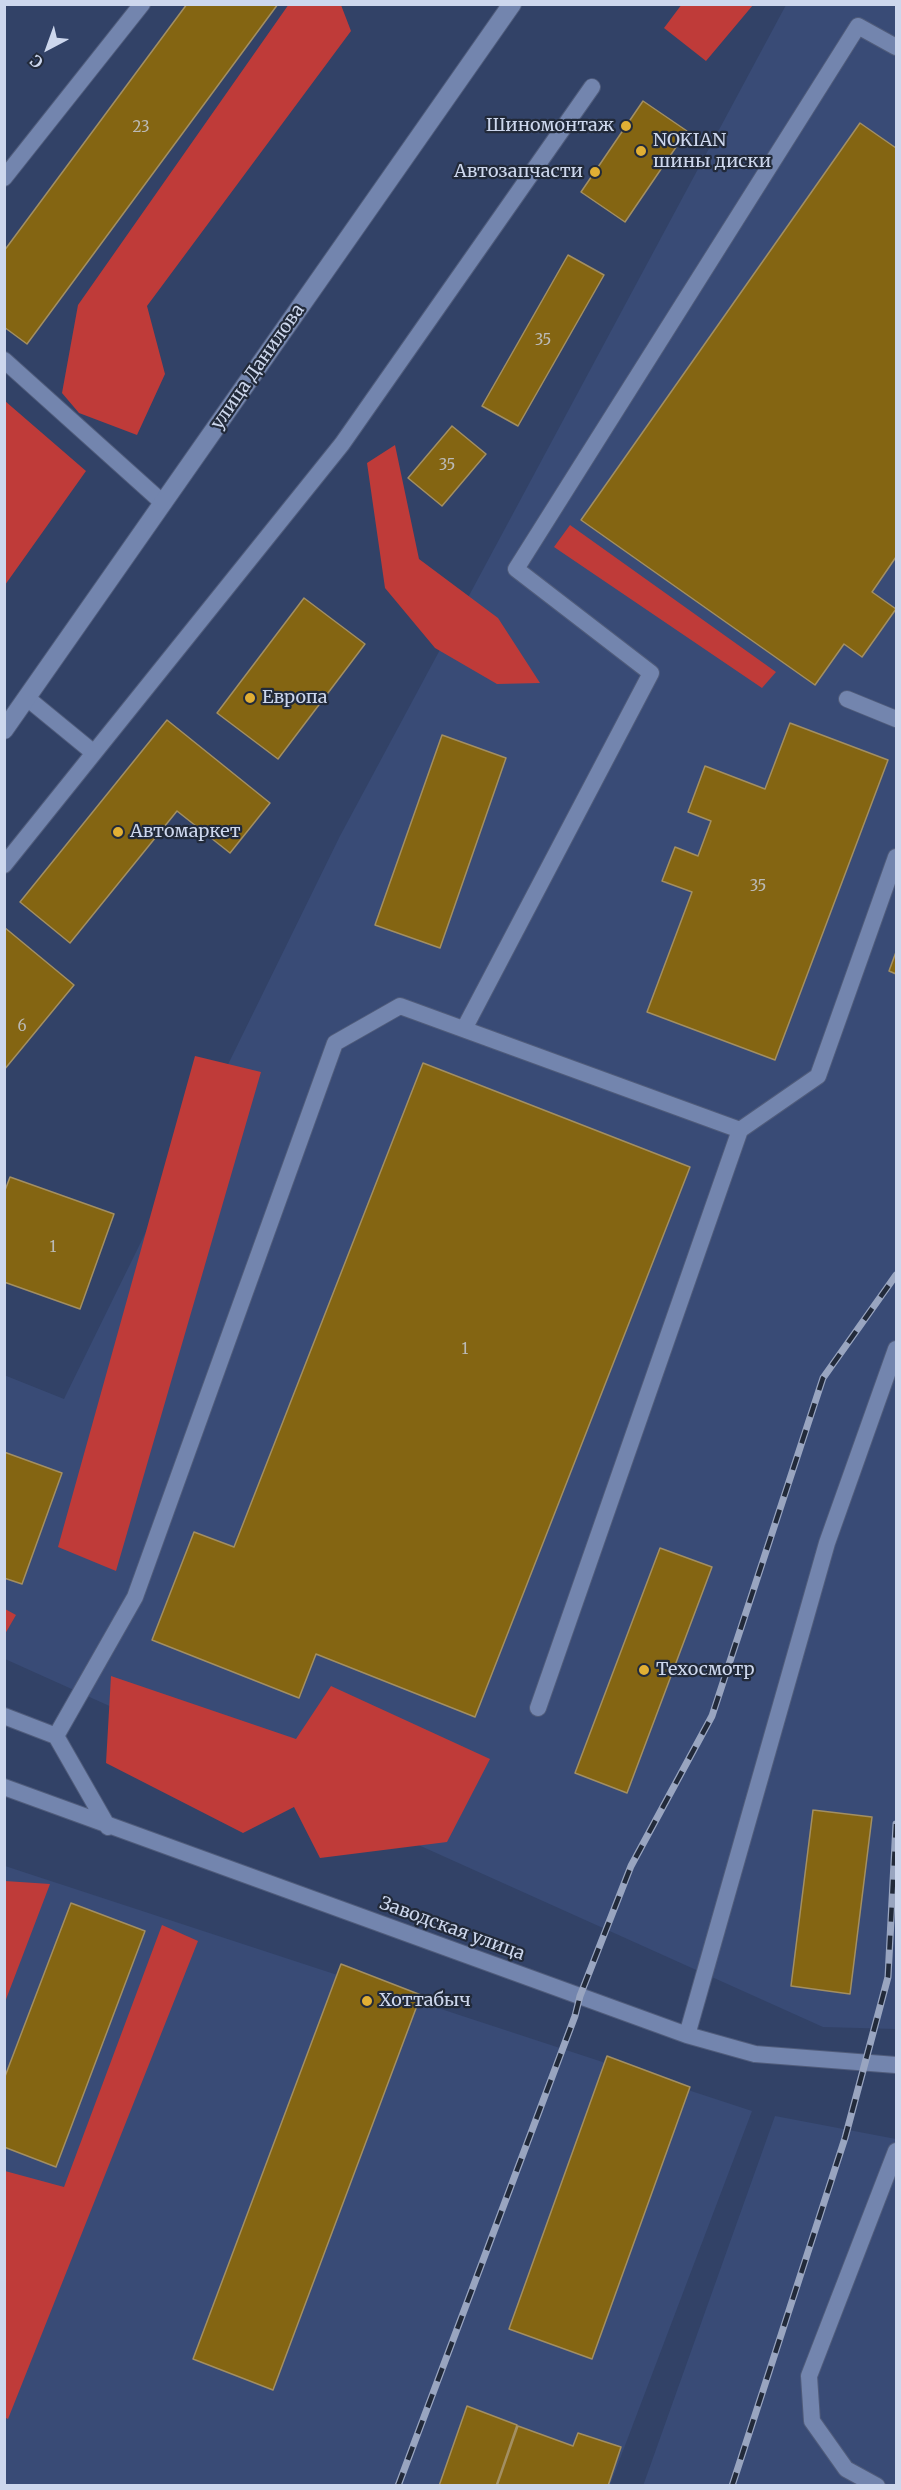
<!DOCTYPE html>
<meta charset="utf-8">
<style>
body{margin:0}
#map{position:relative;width:901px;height:2490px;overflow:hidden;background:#324267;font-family:Merriweather,serif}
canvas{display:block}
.frame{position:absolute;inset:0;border:6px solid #cdd7ed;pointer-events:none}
.north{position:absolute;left:18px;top:18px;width:60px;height:60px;-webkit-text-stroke:4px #222a3a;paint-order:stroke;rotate:221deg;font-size:16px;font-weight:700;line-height:24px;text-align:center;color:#cdd7ed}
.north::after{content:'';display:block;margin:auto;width:21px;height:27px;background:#cdd7ed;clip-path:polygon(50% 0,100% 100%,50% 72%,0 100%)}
</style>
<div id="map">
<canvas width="901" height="2490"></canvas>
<div class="frame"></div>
<div class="north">С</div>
</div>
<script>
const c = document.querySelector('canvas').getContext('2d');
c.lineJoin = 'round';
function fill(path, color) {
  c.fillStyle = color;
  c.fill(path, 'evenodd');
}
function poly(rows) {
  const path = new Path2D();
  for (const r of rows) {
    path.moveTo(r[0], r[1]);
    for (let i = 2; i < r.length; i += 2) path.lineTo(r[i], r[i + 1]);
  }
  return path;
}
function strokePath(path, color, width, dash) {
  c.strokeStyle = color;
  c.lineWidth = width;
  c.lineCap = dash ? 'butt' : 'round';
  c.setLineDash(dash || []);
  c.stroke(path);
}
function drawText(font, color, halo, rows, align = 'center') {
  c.font = font + ' Merriweather,serif';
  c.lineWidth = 4.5;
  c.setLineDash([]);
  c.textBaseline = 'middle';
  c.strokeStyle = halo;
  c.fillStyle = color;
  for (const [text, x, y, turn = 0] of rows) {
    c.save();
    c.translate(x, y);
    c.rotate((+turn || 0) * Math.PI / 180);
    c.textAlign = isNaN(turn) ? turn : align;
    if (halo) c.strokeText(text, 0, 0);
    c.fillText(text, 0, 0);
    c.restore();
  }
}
fill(poly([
 [786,5,896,5,896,2029,823,2027,5,1659,4,1375,64,1399,340,836],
 [5,1866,752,2111,610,2485,5,2486],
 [775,2116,896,2139,896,2485,643,2486]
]), '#394b76');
fill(poly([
 [289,4,341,5,351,31,147,306,165,374,137,435,79,413,62,393,78,305],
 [682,4,752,4,753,5,706,61,664,28],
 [5,401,86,471,5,585],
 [395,445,419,559,498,618,540,683,497,684,435,648,385,588,367,463],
 [570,525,776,672,762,688,554,547],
 [195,1056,261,1072,116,1571,58,1547],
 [5,1609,16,1615,5,1634],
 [111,1676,296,1739,331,1686,490,1759,447,1842,320,1858,294,1807,243,1833,106,1763],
 [5,1881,50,1884,5,2002,4,1881],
 [162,1925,198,1941,8,2419,4,2417,5,2171,64,2187]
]), '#bf3b39');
const building = poly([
 [187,4,278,4,27,344,4,327,4,251,187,4],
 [643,101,687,131,625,222,581,192,643,101],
 [860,123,896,148,896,557,872,592,896,609,862,657,844,644,815,685,581,520,860,123],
 [568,255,604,275,518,426,482,406,568,255],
 [452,426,486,454,442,506,408,478,452,426],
 [304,598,365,644,278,759,217,713,304,598],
 [167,720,270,803,230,853,177,811,70,943,20,902,167,720],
 [790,723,888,760,775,1060,647,1012,692,892,662,881,675,847,698,856,711,821,688,812,705,766,765,789,790,723],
 [442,735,506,758,440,948,375,925,442,735],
 [4,927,74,985,4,1070,4,927],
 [896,952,896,974,889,971,896,952],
 [423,1063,690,1167,475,1717,316,1654,299,1698,152,1640,194,1532,234,1547,423,1063],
 [10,1177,114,1214,80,1309,4,1282,4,1193,10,1177],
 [4,1452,62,1473,22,1584,4,1578,4,1452],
 [660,1548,712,1567,627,1793,575,1773,660,1548],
 [813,1810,872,1817,850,1994,791,1986,813,1810],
 [71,1903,145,1931,56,2167,4,2147,4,2079,71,1903],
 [341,1964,421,1995,273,2390,193,2359,341,1964],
 [607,2056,690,2087,592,2359,509,2329,607,2056],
 [467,2406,517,2425,496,2486,439,2486,467,2406],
 [518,2426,573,2446,578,2433,621,2447,608,2486,497,2486,518,2426]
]);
fill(building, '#846512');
strokePath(building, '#a38f62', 1.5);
const service = poly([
 [4,178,142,4],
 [4,360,163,503],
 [27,698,94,753],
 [847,699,896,719],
 [4,865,342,444,592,87],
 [464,1029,651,673,516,569,858,26,896,47],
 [740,1130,818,1076,896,857],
 [4,1716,56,1736,108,1827],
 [56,1736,135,1597,335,1043,400,1006,740,1130,538,1708],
 [4,1787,687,2035,755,2054,896,2065],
 [687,2035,827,1543,896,1349],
 [877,2486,846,2469,812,2421,809,2376,896,2151]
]);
const secondary = poly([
 [4,730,512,4]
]);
strokePath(service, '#505c7b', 18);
strokePath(secondary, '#505c7b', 20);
strokePath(service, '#7385ae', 16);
strokePath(secondary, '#7385ae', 18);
const rail = poly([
 [398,2486,575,2016,580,1996,631,1866,712,1716,823,1378,896,1275],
 [732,2486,845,2138,888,1977,896,1824]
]);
strokePath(rail, '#99a5c0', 7);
strokePath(rail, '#222a3a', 4.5, [14]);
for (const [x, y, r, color] of [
 [626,126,6,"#e1af34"],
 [641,151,6,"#e1af34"],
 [595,172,6,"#e1af34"],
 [250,698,6,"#e1af34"],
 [118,832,6,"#e1af34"],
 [644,1670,6,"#e1af34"],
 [367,2001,6,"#e1af34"]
]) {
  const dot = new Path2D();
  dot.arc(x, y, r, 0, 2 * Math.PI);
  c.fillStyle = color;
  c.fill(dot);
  strokePath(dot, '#222a3a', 2);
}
drawText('15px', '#bbbab6', null, [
 ["23",141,128],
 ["35",543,341],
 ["35",447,466],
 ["35",758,887],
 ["6",22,1027],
 ["1",53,1248],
 ["1",465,1350]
]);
drawText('18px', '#cdd7ed', '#222a3a', [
 ["Шиномонтаж",614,126,"right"],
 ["NOKIAN",653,141],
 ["шины диски",653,162],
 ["Автозапчасти",583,172,"right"],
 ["Европа",262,698],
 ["Автомаркет",130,832],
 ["Техосмотр",656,1670],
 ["Хоттабыч",379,2001]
], 'left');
drawText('18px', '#cdd7ed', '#222a3a', [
 ["улица Данилова",258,367,-55],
 ["Заводская улица",452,1929,20]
]);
</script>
